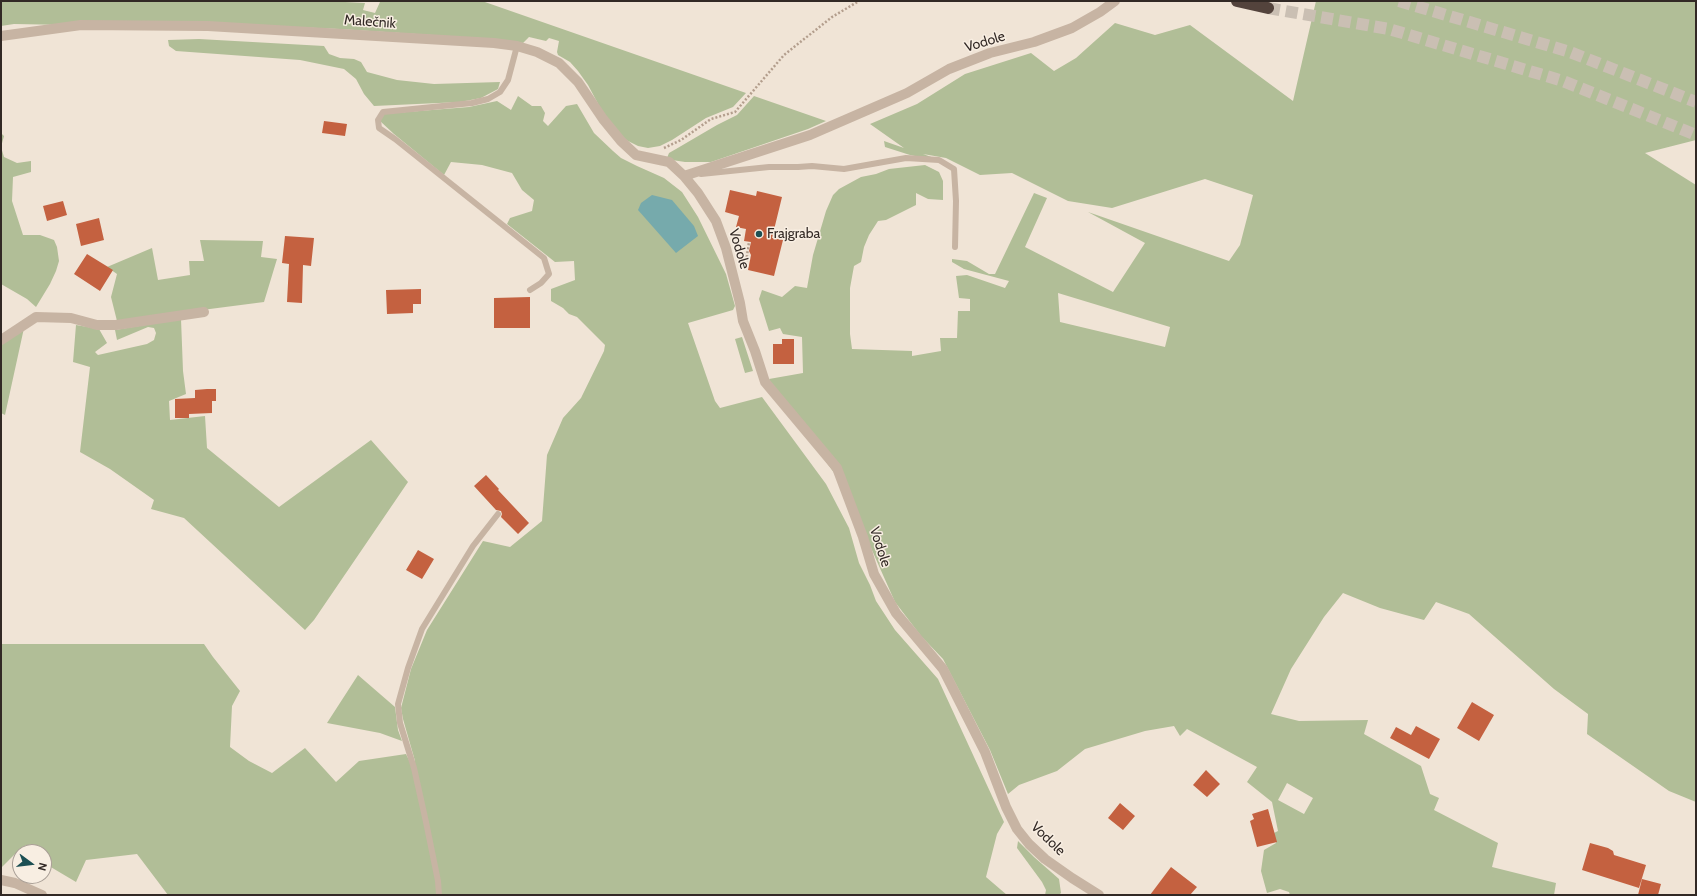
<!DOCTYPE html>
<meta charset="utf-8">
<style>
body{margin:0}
#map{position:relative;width:1697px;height:896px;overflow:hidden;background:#f0e4d6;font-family:Cabin,sans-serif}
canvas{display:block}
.frame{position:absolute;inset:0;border:2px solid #322925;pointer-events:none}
.north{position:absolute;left:12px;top:844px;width:40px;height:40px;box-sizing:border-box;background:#f8eee2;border:1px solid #a99f96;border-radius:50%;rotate:105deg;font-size:11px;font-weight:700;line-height:16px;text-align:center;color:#322925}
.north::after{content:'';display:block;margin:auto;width:14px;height:18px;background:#1c4f53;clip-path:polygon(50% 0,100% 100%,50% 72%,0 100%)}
</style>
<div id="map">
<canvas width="1697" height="896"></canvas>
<div class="frame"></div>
<div class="north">N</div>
</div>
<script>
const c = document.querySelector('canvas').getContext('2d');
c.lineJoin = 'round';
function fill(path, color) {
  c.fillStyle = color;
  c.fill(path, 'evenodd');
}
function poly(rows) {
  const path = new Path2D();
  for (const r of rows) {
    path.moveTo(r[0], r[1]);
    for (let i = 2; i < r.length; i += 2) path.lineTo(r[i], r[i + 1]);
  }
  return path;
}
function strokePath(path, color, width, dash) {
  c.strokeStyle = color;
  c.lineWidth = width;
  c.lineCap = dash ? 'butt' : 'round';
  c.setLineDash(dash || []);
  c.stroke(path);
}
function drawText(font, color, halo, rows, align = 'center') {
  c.font = font + ' Cabin,sans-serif';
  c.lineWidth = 3;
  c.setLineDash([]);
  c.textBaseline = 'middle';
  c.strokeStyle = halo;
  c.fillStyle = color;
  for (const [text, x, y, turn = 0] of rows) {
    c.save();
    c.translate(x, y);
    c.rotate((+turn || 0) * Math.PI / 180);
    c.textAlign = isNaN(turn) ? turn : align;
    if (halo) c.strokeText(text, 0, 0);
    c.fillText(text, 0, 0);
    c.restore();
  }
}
fill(poly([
 [1,1,326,1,365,3,363,10,375,13,380,2,482,1,746,93,733,107,706,118,672,140,660,146,648,148,638,146,624,139,604,115,588,85,578,71,570,62,558,55,557,52,559,41,549,38,546,41,529,37,523,43,478,38,339,29,208,23,68,25,14,24,1,26],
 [1316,1,1696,1,1696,140,1645,153,1696,185,1696,802,1669,791,1587,734,1588,714,1554,689,1469,614,1436,602,1424,620,1380,608,1343,593,1324,617,1291,669,1271,714,1299,721,1368,720,1364,734,1421,766,1430,794,1439,798,1434,810,1498,843,1492,867,1556,883,1554,895,1290,895,1289,892,1280,889,1267,893,1261,871,1264,850,1276,843,1274,833,1278,831,1272,802,1247,782,1257,767,1187,729,1180,736,1174,726,1145,731,1085,749,1057,771,1019,785,1008,794,990,750,943,659,921,636,895,602,843,485,777,395,769,379,803,373,802,337,783,334,780,328,769,331,759,299,762,290,782,297,795,286,807,288,813,255,826,211,833,195,839,189,861,177,876,174,889,169,925,165,939,172,943,181,943,200,928,199,916,193,916,205,886,220,878,221,869,235,864,247,861,262,854,266,850,288,850,334,852,349,912,351,912,356,941,351,940,338,957,338,958,311,970,311,970,299,959,298,956,276,967,275,1005,288,1009,281,964,269,952,262,952,259,967,261,989,274,995,274,1034,193,1047,198,1025,247,1113,292,1145,243,1088,212,1229,261,1240,245,1253,195,1205,179,1112,208,1068,201,1012,173,980,175,946,158,923,154,948,163,910,155,885,147,884,141,904,148,870,124,917,104,965,74,1031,53,1054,71,1076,58,1115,23,1155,35,1190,25,1293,101],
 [1058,293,1170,327,1165,347,1060,322],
 [1287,783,1313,798,1304,814,1278,800],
 [199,39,324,46,329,54,340,58,354,59,361,62,367,72,397,80,434,84,500,82,498,89,481,98,460,102,374,106,364,94,356,79,344,69,300,60,176,51,169,46,168,40],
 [518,96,532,106,541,106,545,113,543,121,548,126,566,106,577,104,594,133,613,151,621,158,637,166,664,178,682,192,698,217,726,274,735,306,733,310,688,323,715,401,720,408,762,397,826,484,849,528,859,563,870,585,876,601,895,630,938,679,1004,822,997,834,986,877,1007,895,168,895,137,854,86,860,76,882,44,863,44,852,26,852,20,849,1,868,1,644,204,644,213,657,240,691,232,706,230,747,249,761,272,773,305,748,336,782,359,761,406,754,410,762,415,761,403,719,401,708,411,669,427,630,483,541,510,547,542,521,547,455,563,418,581,398,604,351,605,345,577,317,569,314,563,308,551,301,551,289,575,280,574,261,555,262,507,224,510,218,532,211,534,200,522,190,512,173,482,165,451,162,444,175,394,134,380,121,382,114,469,107,497,101,511,110],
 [754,96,826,121,808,129,711,162,685,162,672,160,667,158,669,153,676,149,717,125,737,115],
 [1,133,4,136,1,147,4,157,17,163,31,161,31,172,13,177,12,201,23,235,40,235,54,240,57,247,59,261,56,271,50,284,36,307,27,299,1,284],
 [200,240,263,241,261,257,277,259,264,302,117,321,111,297,117,274,107,267,152,248,158,280,190,275,189,261,204,261],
 [181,319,183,371,186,394,169,401,170,420,205,416,207,448,279,507,371,440,408,482,314,620,305,630,184,518,151,509,154,500,110,469,80,452,90,367,73,362,76,325,99,329,107,343,95,352,98,355,147,344,154,340,156,333,154,328,148,327,117,340,115,330],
 [24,328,5,415,1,413,1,345],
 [742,337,753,371,745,373,735,339],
 [358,675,395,707,398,730,402,741,380,733,327,723],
 [1018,841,1034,857,1059,879,1061,893,1059,895,1045,895,1046,890,1042,882,1017,848]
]), '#b1be97');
fill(poly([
 [652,195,672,200,694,226,698,236,676,253,638,210,641,203]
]), '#76aaac');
fill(poly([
 [324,121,347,124,345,136,322,133],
 [730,190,756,196,757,191,782,197,772,238,783,240,774,276,748,270,751,255,749,251,751,242,744,241,746,229,736,227,739,216,725,212],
 [63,201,67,215,47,221,43,206],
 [99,218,104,240,81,246,76,224],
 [285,236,314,238,311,266,303,265,302,303,287,302,289,264,282,263],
 [87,254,113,270,100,291,74,274],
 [421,289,421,304,413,304,413,313,387,314,386,290],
 [530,297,530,328,494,328,494,298],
 [782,339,794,339,794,364,773,364,773,344,782,344],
 [207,389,216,389,216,401,212,401,212,413,189,414,189,418,175,418,175,399,195,398,195,390],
 [486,475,499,489,498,490,529,523,518,534,501,517,502,514,501,511,496,510,474,486],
 [418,550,434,559,422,579,406,570],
 [1472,702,1494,715,1479,741,1457,728],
 [1416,726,1440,739,1429,759,1390,738,1396,727,1411,735],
 [1206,770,1220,784,1207,797,1193,785],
 [1120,803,1135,816,1123,830,1108,818],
 [1268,809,1277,842,1257,847,1250,821,1254,819,1252,814],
 [1590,843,1608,848,1613,851,1614,855,1646,865,1639,888,1582,870],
 [1171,867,1197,887,1190,895,1150,895],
 [1642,879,1661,884,1658,895,1638,895]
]), '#c46140');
strokePath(poly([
 [1399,1,1570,52,1696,102],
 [1268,8,1389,29,1563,81,1696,135]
]), '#cabfb3', 12, [12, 6]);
strokePath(poly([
 [664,148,681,140,711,119,735,112,784,55,832,17,859,1],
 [745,269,749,242]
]), '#b39e8d', 2.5, [2, 2]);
strokePath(poly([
 [517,46,508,80,500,92,488,99,472,103,383,112,378,120,379,128,395,139,544,258,549,274,541,283,530,290],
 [701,174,769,167,798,167,812,166,844,169,906,158,939,160,954,169,956,201,955,247],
 [439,895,438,881,426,822,414,768,400,723,398,704,408,668,422,629,473,546,498,514]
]), '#c7b4a3', 6);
strokePath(poly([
 [1,36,81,25,208,26,494,43,517,46,537,52,559,63,578,82,603,119,621,141,636,155,669,162,684,176,698,193,716,221,726,248,740,303,743,321,755,351,765,382,837,468,863,537,874,574,896,613,943,669,985,752,1006,807,1017,829,1029,844,1045,859,1072,878,1099,895],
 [684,176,810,135,907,93,949,69,990,53,1034,42,1072,28,1100,12,1115,1],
 [1,340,36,317,71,318,97,325,116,325,204,312],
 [1,880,15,883,42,895]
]), '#c7b4a3', 10);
strokePath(poly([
 [1237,1,1268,8]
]), '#53433c', 12);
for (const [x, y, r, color] of [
 [759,234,4,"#1c4f53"]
]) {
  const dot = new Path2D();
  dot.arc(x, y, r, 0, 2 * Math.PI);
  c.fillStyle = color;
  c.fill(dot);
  strokePath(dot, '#f8eee2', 1.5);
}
drawText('14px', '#322925', '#f8eee2', [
 ["Malečnik",370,22,4],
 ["Vodole",985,42,-17],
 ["Vodole",739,249,73],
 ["Vodole",880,547,72],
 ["Vodole",1048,839,44]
]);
drawText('14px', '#322925', '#f8eee2', [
 ["Frajgraba",767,234]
], 'left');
</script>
